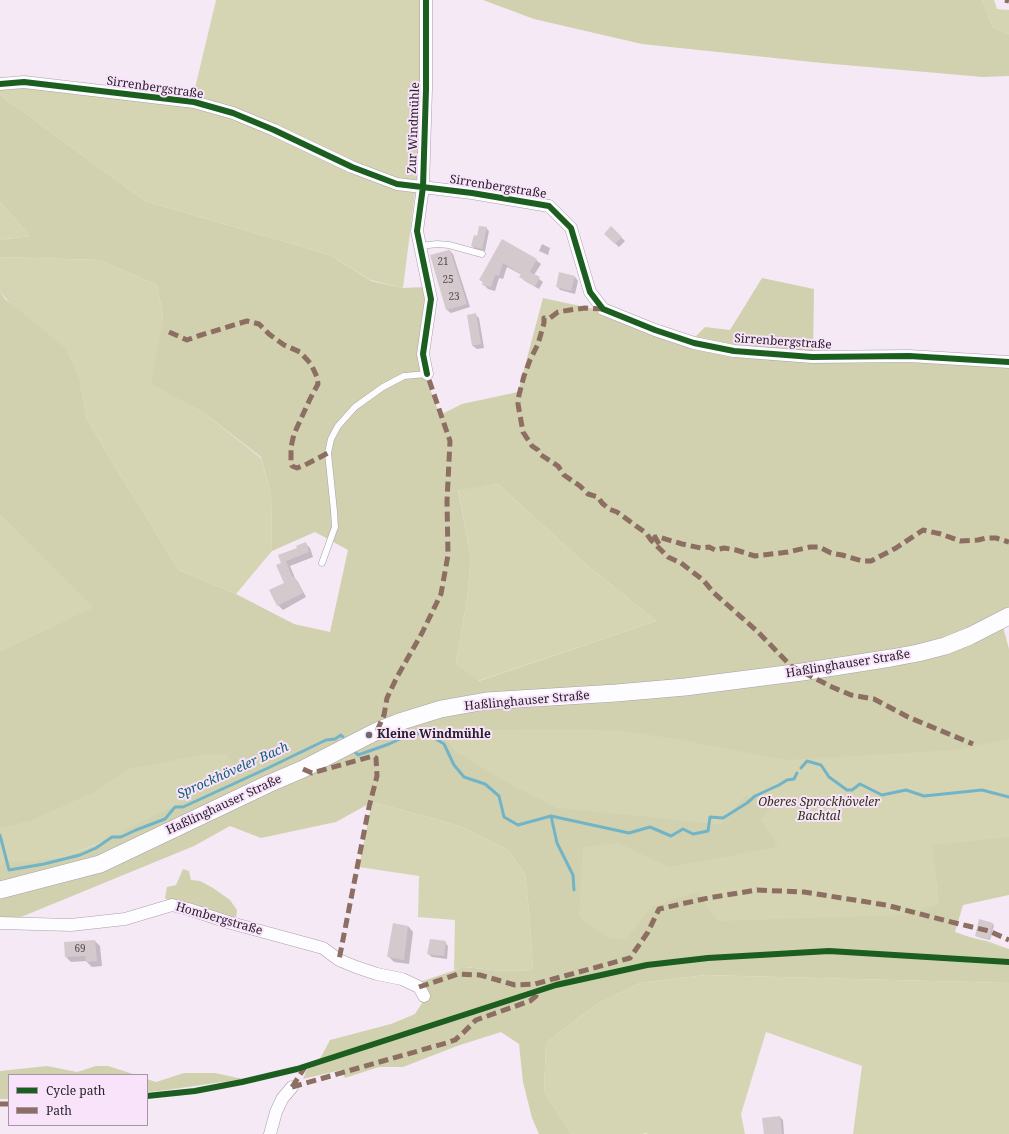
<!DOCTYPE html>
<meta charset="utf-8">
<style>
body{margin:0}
#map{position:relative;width:1009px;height:1134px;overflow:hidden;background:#f4e9f5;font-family:"Noto Serif",serif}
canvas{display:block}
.legend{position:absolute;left:8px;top:1074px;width:140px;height:52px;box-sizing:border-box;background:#f8e3fb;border:1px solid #a595a7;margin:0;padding:5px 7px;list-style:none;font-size:12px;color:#282129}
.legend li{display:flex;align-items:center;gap:8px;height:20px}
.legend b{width:20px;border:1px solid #a595a7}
</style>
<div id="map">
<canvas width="1009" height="1134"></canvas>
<ul class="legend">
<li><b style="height:5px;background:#1b5e20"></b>Cycle path</li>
<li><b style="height:5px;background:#8d6e63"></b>Path</li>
</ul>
</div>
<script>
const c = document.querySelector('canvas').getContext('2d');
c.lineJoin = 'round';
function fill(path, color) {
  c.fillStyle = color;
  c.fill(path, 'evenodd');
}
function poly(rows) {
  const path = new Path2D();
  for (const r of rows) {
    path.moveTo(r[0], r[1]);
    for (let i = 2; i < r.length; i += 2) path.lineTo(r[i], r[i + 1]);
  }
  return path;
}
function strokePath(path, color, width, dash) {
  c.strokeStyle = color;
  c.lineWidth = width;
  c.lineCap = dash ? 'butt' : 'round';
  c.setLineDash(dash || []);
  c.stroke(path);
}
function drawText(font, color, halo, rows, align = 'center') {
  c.font = font + ' "Noto Serif",serif';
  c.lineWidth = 4;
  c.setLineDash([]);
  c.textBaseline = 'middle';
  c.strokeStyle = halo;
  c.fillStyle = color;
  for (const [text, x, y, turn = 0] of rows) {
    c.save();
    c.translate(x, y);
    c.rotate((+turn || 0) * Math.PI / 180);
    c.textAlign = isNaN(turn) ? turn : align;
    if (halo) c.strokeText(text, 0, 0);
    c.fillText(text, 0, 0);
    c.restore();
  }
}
fill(poly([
 [216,0,423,0,419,173,415,193,403,288,370,280,330,255,145,201,0,95,0,88,25,85,191,105],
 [982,0,994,0,997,9,1009,10,1009,34,993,28],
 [0,202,30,236,0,240],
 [0,257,100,260,157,285,163,316,152,384,204,413,261,458,271,495,272,551,236,594,179,570,119,473,87,419,80,381,0,292],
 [498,484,582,561,656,621,478,681,456,663,467,599,471,557,458,489],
 [0,515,95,607,0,651],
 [368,714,200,796,182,802,105,841,64,857,46,860,18,862,0,868,0,815,105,771],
 [470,724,1009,739,1009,837,935,865,938,904,923,927,987,941,1009,949,626,944,587,936,550,867,435,725],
 [372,802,436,819,464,828,508,850,525,874,529,910,533,970,502,971,465,967,454,970,455,920,418,917,419,876,359,867],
 [705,975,1009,983,1009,1134,853,1134,862,1066,766,1032,741,1114,745,1134,648,1134,644,1133,644,1134,571,1134,544,1091,546,1043,595,1005,640,983]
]), '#d5d5b3');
fill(poly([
 [483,0,982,0,993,28,1009,34,1009,76,983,77,822,63,642,44,534,19],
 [0,95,145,201,330,255,371,281,403,288,425,287,428,298,419,360,440,415,462,404,518,392,543,298,603,311,692,346,1009,363,1009,624,1003,627,1009,649,1009,739,954,750,786,760,676,739,624,731,574,729,490,730,436,726,458,753,506,782,557,808,659,818,721,825,745,796,776,801,761,820,778,847,669,867,618,843,583,847,579,917,609,939,626,939,653,906,697,892,718,921,906,915,938,904,933,845,1009,837,1009,895,963,905,955,932,1001,948,1009,949,1009,983,705,975,640,983,595,1005,546,1043,544,1091,571,1134,539,1134,532,1118,523,1082,519,1044,501,1032,457,1046,403,1067,379,1067,345,1078,341,1070,303,1079,307,1069,321,1057,330,1040,391,1024,415,1014,422,1003,413,988,420,982,464,967,502,971,533,970,529,910,525,874,508,850,464,828,436,819,372,802,336,822,261,838,230,826,194,846,9,922,0,922,0,866,6,862,32,861,64,857,106,841,131,827,216,785,233,765,227,754,201,755,128,769,94,792,32,820,0,828,0,651,94,607,0,515,0,292,5,299,65,348,80,381,87,419,119,473,179,570,236,594,294,624,330,632,348,550,315,532,272,551,271,495,261,457,204,413,151,384,163,316,157,285,100,260,0,257,0,240,30,236,0,202],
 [498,484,582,561,656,621,479,681,456,663,467,599,471,557,458,490],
 [762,278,814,289,813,354,734,348,694,338,705,327,730,330],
 [183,869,189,871,191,880,200,881,213,888,230,900,237,910,236,919,171,903,165,898,167,887,176,885],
 [47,1066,77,1072,96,1066,108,1066,136,1075,9,1075,9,1099,0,1099,0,1071],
 [184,1073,215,1073,243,1079,160,1091,147,1092,147,1079,156,1082]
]), '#d1d1af');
fill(poly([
 [486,228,489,231,485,251,475,249,472,246,477,237],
 [611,228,625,241,619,247,605,234],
 [502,241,536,260,541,264,534,275,543,282,539,289,525,281,521,277,522,275,507,267,503,279,499,278,495,291,488,289,483,284,484,283,480,280],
 [542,244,550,248,548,255,539,251],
 [450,251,453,254,470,307,451,313,447,310,431,256],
 [575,277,578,281,575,294,560,290,557,286],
 [475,314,479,318,484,348,477,349,473,346],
 [305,543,310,548,313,557,290,566,295,578,298,582,306,597,283,610,278,605,286,583,282,564,298,548],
 [992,924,994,925,990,940,978,937,976,936],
 [408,926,413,932,409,964,394,962,389,957],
 [95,941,100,946,102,966,92,967,86,961,71,962,66,957],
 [445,942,448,946,447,959,432,957,428,954],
 [780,1117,783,1120,784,1134,765,1134]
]), '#0003');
strokePath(poly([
 [355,752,358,755,389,744,413,733,431,736,444,744,454,765,464,777,485,784,499,796,504,817,518,825,551,816,629,833,650,827,671,836,683,829,693,834,708,831,710,817,723,818,747,803,755,796,779,785,787,780,794,779,797,773],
 [801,768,807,761,821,765,829,777,847,790,852,790,860,784,882,795,906,790,924,796,982,790,1009,797],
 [551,816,557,843,573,875,574,890],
 [0,835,9,870,44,864,80,855,96,848,112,837,121,837,136,830,165,819,175,807,183,807,268,768,326,740,335,739,341,735,343,737]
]), '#72b4c7', 3);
fill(poly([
 [479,226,487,227,482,249,471,246,474,235,477,236],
 [611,226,622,237,615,244,604,234],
 [502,239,537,259,530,272,540,277,535,286,519,277,521,274,503,263,499,276,495,275,491,287,482,285,483,281,479,280],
 [449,250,450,250,467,304,446,310,430,255],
 [559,272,575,276,571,291,556,287],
 [476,313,481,344,472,346,467,315],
 [306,542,309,552,286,561,292,577,294,576,303,593,277,606,269,590,284,583,276,565,281,563,278,555,297,548,296,546],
 [979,919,993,923,989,939,975,936],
 [393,923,408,926,404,960,387,957],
 [430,939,446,941,444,956,427,954],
 [95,940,97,961,86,962,85,956,65,957,64,942],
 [780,1116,782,1134,764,1134,762,1118]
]), '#d4c9cc');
const lane = poly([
 [420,246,437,244,449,245,482,254],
 [322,563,335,527,334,511,328,453,331,439,338,426,355,407,383,387,404,376,427,374]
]);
const street = poly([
 [426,0,426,89,423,187,417,231,431,299,423,354,427,374],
 [0,84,24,82,194,102,233,113,274,130,352,167,397,184,472,193,549,206,571,228,590,292,603,309,655,330,694,343,734,351,812,357,909,356,1009,362],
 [0,923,71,925,125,919,172,905,188,909,231,923,323,948,339,960,356,967,377,974,402,979,419,987,424,996],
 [270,1134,276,1112,282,1099,292,1087]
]);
const secondary = poly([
 [0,890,100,864,268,784,303,769,377,731,399,722,441,709,486,701,616,693,685,687,802,672,891,658,918,653,945,646,970,636,1009,616]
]);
strokePath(lane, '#a8a0a9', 7);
strokePath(street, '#a8a0a9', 13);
strokePath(secondary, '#a8a0a9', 18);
strokePath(lane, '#fdfcfe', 6);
strokePath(street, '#fdfcfe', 12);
strokePath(secondary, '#fdfcfe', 17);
strokePath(poly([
 [1005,0,1009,1],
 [603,309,585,308,570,310,558,312,550,318,544,318,544,323,538,344,530,360,524,376,519,395,518,404,523,432,532,446,538,450,541,455,558,466,564,475,580,486,588,494,598,497,602,503,609,509,617,512,639,528,646,533,651,540,668,557,681,563,703,580,714,593,758,632,791,666,832,687,851,695,874,699,908,717,973,744],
 [169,332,187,340,198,336,247,321,259,324,269,334,284,345,300,352,311,364,317,377,318,384,310,399,294,434,291,447,291,462,292,466,297,468,305,465,328,453],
 [659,544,655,537,659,537,682,544,701,548,709,547,715,550,724,548,736,550,755,556,788,552,810,547,819,547,831,553,842,555,862,561,871,561,896,548,923,530,941,534,960,541,978,540,986,538,996,538,1009,542],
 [377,731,384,715,387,698,397,677,422,633,441,594,448,555,447,501,450,441,427,374],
 [303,769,312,773,373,756,376,758,377,776,369,807,339,960],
 [419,987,458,974,480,975,515,985,535,984,630,958,648,932,659,909,708,898,757,890,804,892,886,905,947,921,989,931,1009,940],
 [292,1087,446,1043,455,1040,463,1033,476,1020,530,1001,536,996,537,992],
 [292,1087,305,1067],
 [0,1104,9,1104]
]), '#8d6e63', 5, [10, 5]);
strokePath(poly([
 [426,0,426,89,423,187,417,231,431,299,423,354,427,374],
 [0,84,24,82,194,102,233,113,274,130,352,167,397,184,472,193,549,206,571,228,590,292,603,309,655,330,694,343,734,351,812,357,909,356,1009,362],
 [147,1096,195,1091,242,1082,297,1069,556,985,647,965,708,958,829,951,1009,962]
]), '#1b5e20', 6);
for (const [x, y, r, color] of [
 [369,735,4,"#6f6770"]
]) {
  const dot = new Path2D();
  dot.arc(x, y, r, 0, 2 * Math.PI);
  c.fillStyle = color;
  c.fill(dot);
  strokePath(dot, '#f8e3fb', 1.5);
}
drawText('10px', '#534b52', null, [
 ["21",443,262],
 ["25",448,280],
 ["23",454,297],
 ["69",80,949]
]);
drawText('12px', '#282129', '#f8e3fb', [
 ["Sirrenbergstraße",155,88,8],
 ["Zur Windmühle",414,128,-88],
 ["Sirrenbergstraße",498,187,9],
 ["Sirrenbergstraße",783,342,4],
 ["Haßlinghauser Straße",848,664,-9],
 ["Haßlinghauser Straße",527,701,-5],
 ["Haßlinghauser Straße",224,805,-25],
 ["Hombergstraße",219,919,16]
]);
drawText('bold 12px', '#282129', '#f8e3fb', [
 ["Kleine Windmühle",377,735]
], 'left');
drawText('italic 12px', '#313414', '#f8e3fb', [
 ["Oberes Sprockhöveler",819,803],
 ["Bachtal",819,817]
]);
drawText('italic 13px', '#116171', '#f8e3fb', [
 ["Sprockhöveler Bach",233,771,-24]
]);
</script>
